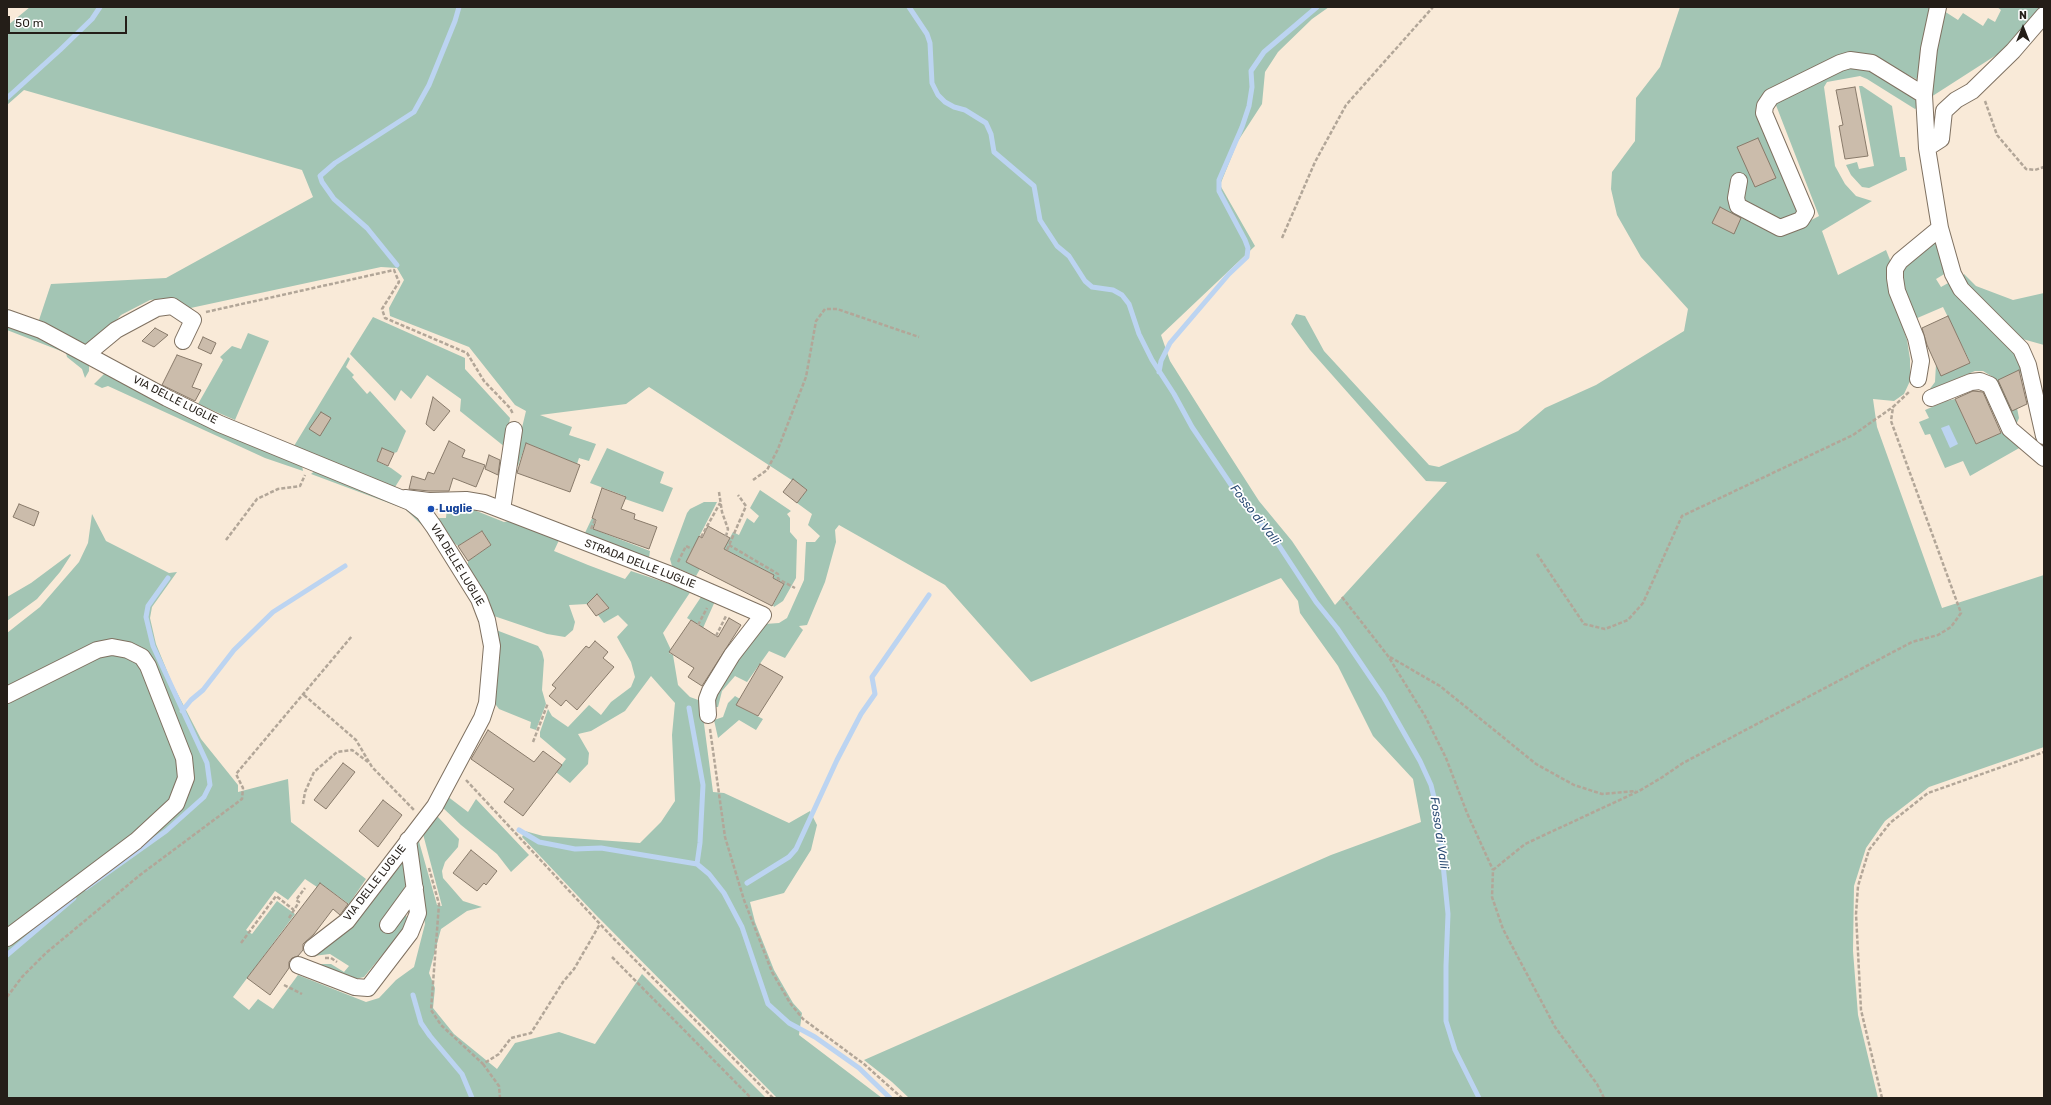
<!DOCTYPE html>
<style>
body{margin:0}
#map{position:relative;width:2051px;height:1105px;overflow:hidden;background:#f9ead8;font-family:Rubik,sans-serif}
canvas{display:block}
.frame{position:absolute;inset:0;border:8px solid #241e18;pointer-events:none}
.north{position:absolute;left:2003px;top:8px;width:40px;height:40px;-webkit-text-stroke:3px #fff;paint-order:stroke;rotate:0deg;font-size:11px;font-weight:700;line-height:16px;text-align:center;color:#241e18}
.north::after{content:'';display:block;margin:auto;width:14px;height:18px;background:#241e18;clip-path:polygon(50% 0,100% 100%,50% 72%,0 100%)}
.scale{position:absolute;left:8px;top:16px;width:119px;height:18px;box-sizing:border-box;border:2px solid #241e18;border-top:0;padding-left:5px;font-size:12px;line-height:14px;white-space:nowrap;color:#241e18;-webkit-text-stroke:3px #fff;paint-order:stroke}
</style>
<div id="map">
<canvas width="2051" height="1105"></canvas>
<div class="frame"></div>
<div class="north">N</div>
<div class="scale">50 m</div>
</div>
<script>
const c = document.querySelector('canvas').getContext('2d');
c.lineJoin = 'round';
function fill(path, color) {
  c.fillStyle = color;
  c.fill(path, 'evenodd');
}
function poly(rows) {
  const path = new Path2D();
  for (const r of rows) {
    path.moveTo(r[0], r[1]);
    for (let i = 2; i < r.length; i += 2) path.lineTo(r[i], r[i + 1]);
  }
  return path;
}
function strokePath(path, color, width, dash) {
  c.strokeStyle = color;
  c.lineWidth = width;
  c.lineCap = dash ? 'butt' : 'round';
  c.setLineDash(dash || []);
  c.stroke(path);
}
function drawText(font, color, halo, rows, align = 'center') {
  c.font = font + ' Rubik,sans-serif';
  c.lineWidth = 3.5;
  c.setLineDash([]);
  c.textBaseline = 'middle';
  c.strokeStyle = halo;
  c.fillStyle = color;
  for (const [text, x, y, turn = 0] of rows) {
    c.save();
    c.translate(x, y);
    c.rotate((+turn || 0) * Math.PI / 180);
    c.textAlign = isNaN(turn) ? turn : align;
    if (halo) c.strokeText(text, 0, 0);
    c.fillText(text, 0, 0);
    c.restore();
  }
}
fill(poly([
 [30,7,1329,7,1312,19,1278,52,1265,72,1262,104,1238,141,1220,185,1255,246,1161,335,1170,361,1216,434,1259,501,1292,541,1335,605,1447,482,1426,481,1310,350,1291,324,1296,314,1305,316,1324,351,1429,465,1439,467,1518,431,1545,408,1596,385,1684,331,1688,309,1641,257,1617,215,1611,189,1612,172,1635,141,1636,98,1660,67,1680,7,1930,7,1921,50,1918,80,1867,54,1850,53,1759,103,1804,224,1819,216,1774,100,1841,67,1862,65,1918,97,1918,107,1915,109,1867,79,1860,76,1827,82,1824,87,1835,166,1845,184,1856,196,1872,201,1822,231,1838,275,1886,250,1892,265,1886,276,1907,340,1910,359,1910,381,1904,394,1894,401,1873,399,1877,427,1942,608,2044,575,2044,747,1929,787,1885,821,1866,848,1854,886,1853,951,1858,1015,1878,1098,909,1098,892,1082,864,1060,1331,855,1421,822,1413,779,1373,736,1338,666,1300,613,1298,601,1281,578,1031,682,945,585,839,525,835,530,836,542,825,582,807,625,799,626,803,630,785,658,769,651,747,682,735,676,722,691,718,707,713,707,714,699,738,657,765,624,779,623,787,618,804,580,806,542,815,542,820,536,808,525,812,514,797,503,807,490,649,387,626,404,540,415,572,427,569,435,596,444,589,461,579,458,577,464,526,443,518,466,513,465,526,411,515,405,469,347,390,316,389,308,404,280,397,268,381,267,186,309,167,298,150,300,121,315,100,338,85,345,39,320,51,284,166,278,313,197,302,170,24,90,7,105,7,26],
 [1997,7,2042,7,2001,52,1931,97,1937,49,1944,11,1958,20,1963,13,1983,26,1988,18,1995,22,2001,10],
 [1859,86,1862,86,1892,106,1900,157,1905,157,1907,170,1869,188,1862,187,1851,175,1846,165,1857,162,1859,169,1874,166],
 [1935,240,1947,269,1946,273,1936,279,1941,287,1950,282,2016,352,2025,383,2019,370,2017,408,2019,418,2016,425,1996,379,1983,371,1975,371,1929,390,1935,382,1936,364,1970,362,1943,307,1915,319,1907,302,1900,270],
 [1964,274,1976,286,2013,300,2044,293,2044,345,2019,338,1968,289,1962,277],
 [373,317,465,358,465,369,510,418,505,447,460,411,461,399,427,375,411,399,401,390,395,401,350,354],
 [7,325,21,328,86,361,89,365,89,371,85,378,82,369,67,357,66,353,7,330],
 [248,333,269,341,235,420,198,404,223,360,220,357,232,346,241,349],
 [348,357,350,359,346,367,354,375,352,377,367,394,370,391,406,431,397,452,394,453,382,449,377,461,391,468,402,476,395,487,294,446],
 [110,373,302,465,303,471,265,458,108,386,102,388,94,384,104,374],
 [1955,399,1976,444,2005,431,2021,447,1970,476,1963,461,1945,468,1930,434,1925,435,1919,422,1929,418,1925,410,1946,401],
 [607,448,664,472,660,483,673,488,663,512,625,499,625,496,590,483],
 [316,470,410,507,429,532,405,509,311,474],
 [760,490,791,511,787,514,790,518,790,532,797,540,796,578,783,601,774,607,773,605,784,584,773,578,774,575,724,549,733,532,739,535,747,518,754,523,759,516,750,508],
 [704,502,717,502,686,562,700,569,696,576,672,566,670,559,687,513,690,509],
 [456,506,474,510,504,522,515,520,560,538,554,551,588,565,625,579,631,571,691,591,663,633,671,650,669,653,673,655,678,685,690,697,701,701,713,792,724,793,789,823,810,811,817,825,811,850,784,893,750,902,755,922,774,970,793,1003,802,1013,799,1035,882,1098,777,1098,595,914,522,837,525,831,543,836,640,843,661,822,675,801,672,735,675,703,651,676,625,711,591,731,578,734,589,753,588,764,570,783,556,772,566,759,540,737,540,732,548,709,552,716,568,727,589,705,601,715,611,702,631,687,635,677,631,662,617,637,628,625,618,615,604,623,598,615,609,608,597,594,587,604,569,605,575,622,573,630,565,637,547,634,494,616,480,585,468,567,468,561,491,545,482,531,458,546,453,542,438,518,446,518,447,507],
 [92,514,106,541,169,573,177,572,152,607,150,618,156,644,172,683,201,739,238,785,238,792,288,779,291,822,366,879,349,904,320,883,317,887,305,879,288,900,275,891,246,930,252,934,277,901,295,914,233,997,249,1010,258,999,273,1009,298,975,366,1002,379,998,396,980,414,967,425,924,413,844,418,838,437,905,442,906,423,834,437,816,459,839,458,847,445,862,442,871,443,878,463,901,482,907,467,911,441,929,429,973,435,988,433,1008,454,1034,497,1069,515,1043,559,1032,595,1044,642,974,766,1098,7,1098,7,633,40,607,79,562,88,543],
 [592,518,596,520,593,529,650,551,649,558,643,558,584,535],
 [70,554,71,555,60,572,37,599,7,621,7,597,31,583],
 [703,594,716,599,703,628,687,618],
 [496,630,538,646,542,652,544,660,542,690,546,704,536,730,530,728,531,722,499,709,493,701],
 [735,696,740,699,736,705,763,719,756,730,739,720,718,738,714,720,723,717,728,703],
 [447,796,468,812,476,799,529,855,511,872,497,854,461,825,442,807],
 [404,855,407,880,400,901,408,920,407,925,364,977,355,979,308,964,331,964,344,972,349,966,330,954,313,956]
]), '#a3c5b4');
fill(poly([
 [1949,425,1958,444,1950,448,1941,428]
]), '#bcd4f1');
strokePath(poly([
 [909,7,927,34,930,43,932,83,938,95,945,102,954,107,965,110,986,123,991,134,994,152,1034,186,1040,220,1057,246,1069,256,1085,281,1092,287,1113,290,1122,295,1129,304,1139,334,1152,360,1174,394,1192,427,1244,504,1276,541,1316,602,1337,628,1383,696,1420,761,1431,785,1438,814,1448,914,1446,966,1446,1021,1455,1050,1479,1098],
 [7,98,60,50,92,19,100,7],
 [397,265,367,228,334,199,322,182,320,176,335,163,414,112,429,85,455,21,459,7],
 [1159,372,1161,361,1170,343,1229,274,1247,257,1248,248,1245,240,1219,191,1219,180,1242,127,1249,106,1252,87,1251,71,1264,52,1317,7],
 [689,708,703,785,700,843,697,864,709,874,724,893,742,927,768,1004,789,1023,815,1037,859,1068,890,1098],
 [182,711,191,700,203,690,234,650,273,612,345,566],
 [519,830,539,842,575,849,601,848,697,864],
 [747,883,789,857,796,849,837,760,861,714,875,694,872,677,929,595],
 [86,888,166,831,204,797,210,785,207,763,153,646,146,617,148,606,168,578],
 [7,955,74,898],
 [413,995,421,1023,430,1036,462,1074,472,1098]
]), '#bcd4f1', 5);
const building = poly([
 [1855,87,1868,156,1845,159,1839,126,1843,125,1836,90,1855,87],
 [1758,138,1776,178,1755,187,1737,147,1758,138],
 [1720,207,1741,218,1734,234,1712,223,1720,207],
 [1948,316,1970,363,1941,376,1927,345,1922,328,1948,316],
 [155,328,168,335,154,347,142,341,155,328],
 [203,337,216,343,211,354,198,348,203,337],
 [177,355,202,364,192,387,201,390,195,401,162,385,177,355],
 [2019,370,2027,404,2012,411,1998,380,2019,370],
 [1973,391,1983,392,2001,433,1976,444,1955,399,1973,391],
 [433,397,450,411,434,431,426,424,433,397],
 [321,412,331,418,320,436,309,429,321,412],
 [449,441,465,450,462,457,485,465,476,487,453,478,449,491,429,491,409,489,412,476,425,480,428,472,434,474,449,441],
 [526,443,580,465,570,492,517,473,526,443],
 [382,448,394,453,388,466,377,461,382,448],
 [489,455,500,460,498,475,485,469,489,455],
 [793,479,807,490,797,503,783,492,793,479],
 [602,488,626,497,621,509,635,514,634,519,657,527,649,549,593,529,596,520,592,518,602,488],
 [19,504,39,512,34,526,13,517,19,504],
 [708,526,730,538,724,549,774,575,773,578,784,584,772,606,686,562,699,536,702,538,708,526],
 [482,531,491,545,468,561,458,546,482,531],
 [597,594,609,608,596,616,587,604,597,594],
 [729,618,741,625,702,686,688,677,694,668,669,652,691,620,718,637,729,618],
 [595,641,608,652,603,658,614,667,577,710,566,700,561,706,549,696,556,688,552,685,586,646,589,648,595,641],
 [760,664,783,677,758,716,736,705,760,664],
 [488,730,534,762,543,751,562,765,523,816,504,802,514,789,471,759,488,730],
 [343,763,355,772,326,809,314,800,343,763],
 [383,800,402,815,378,847,359,831,383,800],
 [471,850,497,871,486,885,484,883,477,891,453,873,471,850],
 [320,883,348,904,340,915,333,909,314,934,303,944,303,950,298,956,292,958,289,962,289,968,270,995,247,978,320,883]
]);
fill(building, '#cbbcab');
strokePath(building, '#887a6a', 1);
const minor = poly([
 [1938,7,1929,49,1924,95,1927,148,1940,228,1953,274,1961,289,2021,349,2028,365,2044,436],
 [1927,148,1941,139,1944,111,1956,100,1972,91,2013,51,2044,15],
 [1739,181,1736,198,1738,206,1780,228,1801,220,1806,212,1764,113,1765,106,1771,97,1840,63,1850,60,1872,63,1924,95],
 [7,318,41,330,167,398,220,424,410,502,424,513,434,527,479,599,487,620,492,646,487,703,482,718,435,806,347,921,312,948],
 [87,354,116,330,157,308,172,306,193,320,183,341],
 [1918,379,1921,361,1916,338,1897,291,1895,278,1895,269,1900,261,1940,228],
 [1931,398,1971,382,1980,381,1990,385,2010,429,2044,458],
 [405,498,429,501,466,500,484,503,671,575,763,615,732,655,710,691,707,699,708,715],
 [502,510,514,430],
 [7,695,97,650,112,647,128,650,142,657,148,666,184,758,186,778,176,804,136,841,7,938],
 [388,925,415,888],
 [298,965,355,987,368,988,410,933,418,913,408,840]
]);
strokePath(minor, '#7f7161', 18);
strokePath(poly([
 [1985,101,1997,135,2026,169,2035,170,2044,167],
 [1282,238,1315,162,1346,105,1433,7],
 [206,312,394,270,399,282,382,309,385,318,467,353,484,381,510,408,513,414],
 [753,480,767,470,778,449,806,377,816,321,825,309,837,309,919,337],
 [719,492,722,512,728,529,726,536],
 [591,529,595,520],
 [701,537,720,503],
 [226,540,257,499,278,489,300,486,305,475],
 [729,545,778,574,778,579,795,588],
 [727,550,746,506,738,495],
 [1537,554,1584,624,1605,629,1628,620,1643,603,1682,516,1853,435,1893,407],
 [678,562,686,546,692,549],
 [1342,597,1388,656,1425,716,1446,758,1467,813,1493,870],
 [698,625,707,608],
 [716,636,726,616],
 [1390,657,1440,686,1536,764,1574,785,1602,794,1636,791],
 [304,695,356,740,372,767,414,810],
 [710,729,725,837,744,900,772,972,790,1003,803,1019,864,1064,902,1098],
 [533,742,548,703],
 [466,780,614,939,773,1098],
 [303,804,305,792,314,772,337,752,352,750,368,762],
 [429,868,439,904,431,1010,441,1025,483,1064,499,1054,511,1038,531,1033,563,982,574,969,600,924],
 [289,918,299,902,296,900,305,888],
 [241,943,276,896,294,910],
 [612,957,751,1098],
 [325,958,331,958,337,962],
 [284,985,302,994],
 [7,997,22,977,46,953,140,875,242,799,243,788,236,774,352,636],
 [483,1064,499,1086,500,1098],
 [1604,1098,1597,1084,1555,1027,1503,929,1492,897,1493,870,1525,844,1639,791,1661,778,1683,763,1912,642,1938,635,1951,627,1961,613,1891,421,1893,407,1910,391],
 [1882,1098,1861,1010,1856,914,1858,886,1869,850,1890,823,1928,793,2044,752]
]), '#b2a698', 2.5, [4, 2]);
strokePath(minor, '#fff', 16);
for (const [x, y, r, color] of [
 [431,509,4,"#1a4fb4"]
]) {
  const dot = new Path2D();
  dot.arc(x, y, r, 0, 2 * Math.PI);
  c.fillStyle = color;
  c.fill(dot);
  strokePath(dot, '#fff', 1.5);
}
drawText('11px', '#241e18', '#fff', [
 ["VIA DELLE LUGLIE",175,400,27],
 ["STRADA DELLE LUGLIE",640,564,21],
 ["VIA DELLE LUGLIE",457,565,59],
 ["VIA DELLE LUGLIE",375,883,-52]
]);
drawText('bold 11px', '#164399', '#fff', [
 ["Luglie",439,509]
], 'left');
drawText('italic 12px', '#2b4c74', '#fff', [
 ["Fosso di Valli",1255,515,52],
 ["Fosso di Valli",1439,833,82]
]);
</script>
